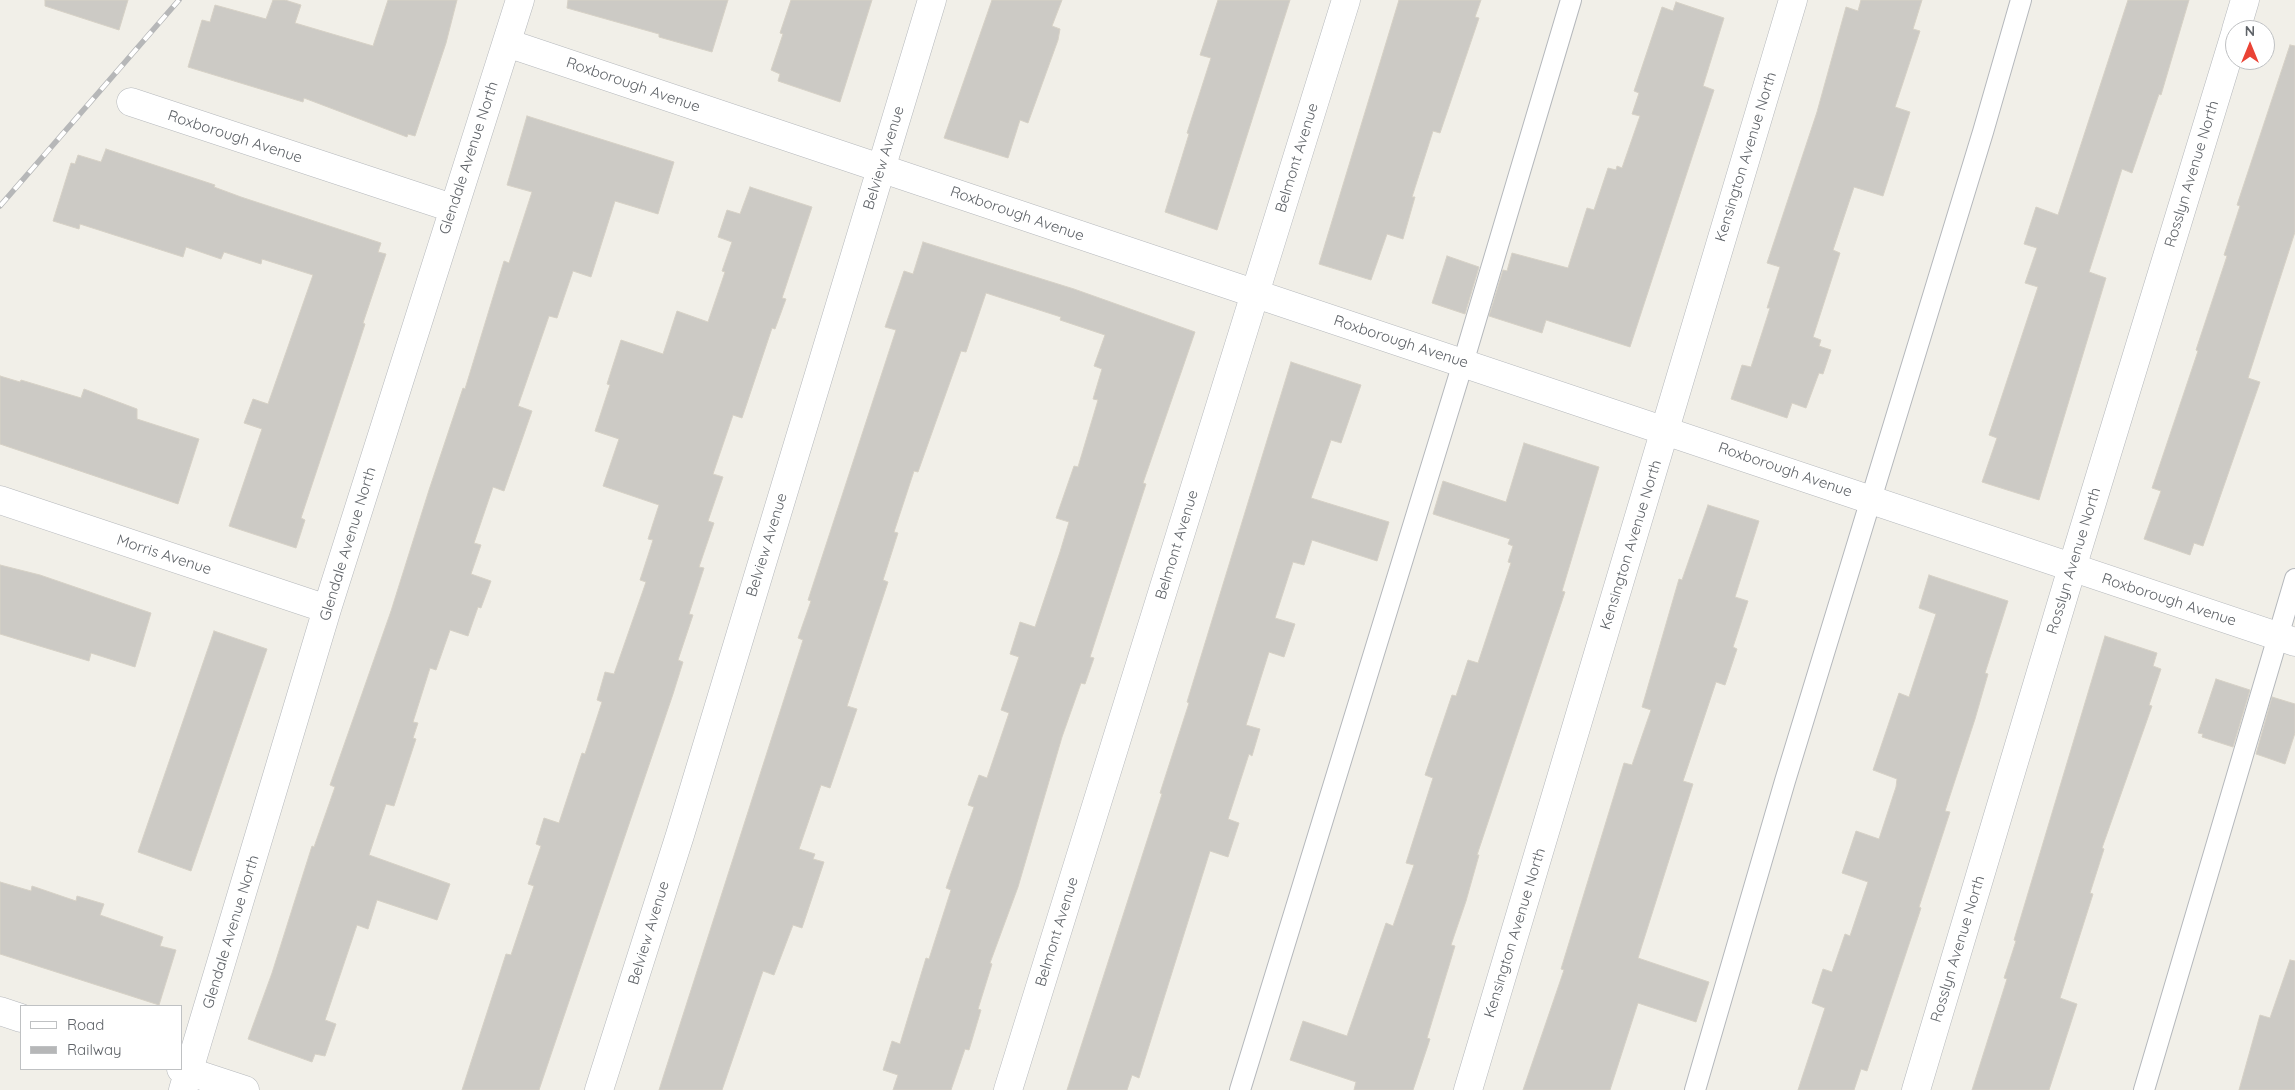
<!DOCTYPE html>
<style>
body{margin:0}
#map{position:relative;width:2295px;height:1090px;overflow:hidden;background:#f1efe8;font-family:Quicksand,sans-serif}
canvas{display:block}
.legend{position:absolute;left:20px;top:1005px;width:162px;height:65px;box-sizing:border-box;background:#fff;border:1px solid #bfc1c3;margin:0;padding:6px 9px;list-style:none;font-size:15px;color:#5f6368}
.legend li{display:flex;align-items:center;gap:10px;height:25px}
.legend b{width:25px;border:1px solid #bfc1c3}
.north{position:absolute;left:2225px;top:20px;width:50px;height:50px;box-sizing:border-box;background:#fff;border:1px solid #bfc1c3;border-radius:50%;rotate:0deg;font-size:14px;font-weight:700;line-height:20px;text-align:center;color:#5f6368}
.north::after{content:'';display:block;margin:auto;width:18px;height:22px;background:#ea4335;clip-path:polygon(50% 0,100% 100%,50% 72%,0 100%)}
</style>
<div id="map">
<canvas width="2295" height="1090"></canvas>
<ul class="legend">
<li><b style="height:6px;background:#fff"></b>Road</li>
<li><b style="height:6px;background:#b6b7b8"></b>Railway</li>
</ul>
<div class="north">N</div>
</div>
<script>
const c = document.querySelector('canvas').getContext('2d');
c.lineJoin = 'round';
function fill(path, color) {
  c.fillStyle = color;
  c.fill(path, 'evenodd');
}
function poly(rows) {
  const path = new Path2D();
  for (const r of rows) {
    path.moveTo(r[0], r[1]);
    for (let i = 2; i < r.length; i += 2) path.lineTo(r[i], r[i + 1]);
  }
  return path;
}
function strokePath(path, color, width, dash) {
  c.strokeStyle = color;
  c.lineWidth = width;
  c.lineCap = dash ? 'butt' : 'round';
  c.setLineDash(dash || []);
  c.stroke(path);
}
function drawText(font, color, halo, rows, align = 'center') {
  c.font = font + ' Quicksand,sans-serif';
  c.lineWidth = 4;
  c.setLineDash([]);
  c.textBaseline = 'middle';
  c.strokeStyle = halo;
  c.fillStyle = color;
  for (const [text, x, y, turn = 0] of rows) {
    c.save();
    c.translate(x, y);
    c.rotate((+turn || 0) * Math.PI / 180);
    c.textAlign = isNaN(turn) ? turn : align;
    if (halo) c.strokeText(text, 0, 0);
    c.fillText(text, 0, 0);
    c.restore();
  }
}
const building = poly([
 [45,0,128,0,119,30,45,6,45,0],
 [273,0,285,0,301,5,295,23,373,46,388,0,457,0,446,43,415,136,408,134,407,137,304,98,303,102,188,67,202,20,210,22,215,5,266,19,273,0],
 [568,0,728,0,712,52,659,37,659,34,567,8,568,0],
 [791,0,872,0,840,102,778,81,780,74,771,70,783,34,780,33,791,0],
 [992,0,1062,0,1052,26,1060,29,1058,40,1028,123,1020,120,1008,158,944,138,992,0],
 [1218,0,1290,0,1217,230,1165,212,1189,134,1187,133,1211,58,1200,55,1218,0],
 [1399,0,1481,0,1475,17,1479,18,1440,133,1433,131,1412,197,1415,197,1403,239,1387,234,1371,280,1319,264,1399,0],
 [1861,0,1922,0,1913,29,1920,31,1895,107,1910,112,1883,196,1854,187,1833,250,1840,253,1813,337,1821,340,1819,346,1831,350,1823,374,1819,373,1806,408,1792,403,1787,418,1731,399,1742,365,1751,367,1770,308,1767,308,1780,267,1767,263,1817,112,1846,7,1858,11,1861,0],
 [2128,0,2189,0,2161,95,2159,94,2132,173,2122,169,2089,272,2106,278,2039,500,1982,482,1997,438,1989,435,2038,287,2025,283,2037,248,2024,244,2036,207,2058,215,2128,0],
 [1676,2,1724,18,1703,86,1714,90,1630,347,1546,320,1542,333,1489,316,1503,270,1507,271,1512,253,1568,268,1587,208,1594,210,1608,168,1616,170,1617,166,1622,168,1640,116,1632,114,1639,93,1634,91,1662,7,1673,11,1676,2],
 [2290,45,2295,46,2295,232,2248,378,2260,382,2203,546,2194,543,2190,555,2144,539,2161,491,2152,488,2198,351,2196,350,2227,256,2224,255,2240,206,2237,205,2290,45],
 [527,116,674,162,658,214,615,201,591,277,573,271,557,318,549,316,518,406,532,411,504,491,493,487,474,543,481,545,471,574,491,581,481,608,478,607,468,636,450,630,436,670,430,668,413,722,418,723,413,738,416,739,394,806,386,804,369,855,450,884,437,920,377,900,368,929,357,925,325,1020,336,1024,325,1056,315,1054,312,1062,248,1039,272,973,312,846,314,847,335,787,330,785,391,611,429,490,463,388,465,389,504,261,509,263,532,192,507,185,527,116],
 [106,149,215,185,214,187,241,197,381,243,378,252,386,254,363,323,365,324,354,358,301,518,305,520,296,548,229,526,262,429,244,423,253,399,268,404,313,275,262,259,261,264,224,252,221,259,186,247,183,257,80,224,79,229,53,221,71,163,75,164,78,155,101,162,106,149],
 [750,187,812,207,782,298,786,299,775,329,772,328,742,418,733,415,713,474,723,477,708,521,714,523,699,567,704,568,689,614,693,615,678,660,683,662,673,694,539,1090,462,1090,506,954,511,955,534,886,528,884,541,846,536,844,544,818,559,823,582,753,585,754,602,702,597,700,605,672,614,674,646,582,640,580,653,540,648,539,659,505,603,486,619,439,595,431,610,385,607,384,621,340,663,354,677,311,708,322,725,272,722,271,732,242,718,237,727,210,740,214,750,187],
 [923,242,1074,289,1195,332,1143,483,1146,484,1090,657,1094,658,1085,684,1081,683,1062,737,1018,887,990,963,992,964,978,1009,981,1010,969,1050,965,1049,951,1090,893,1090,898,1075,883,1070,892,1041,900,1044,926,958,929,959,951,890,946,888,974,807,968,805,979,775,987,778,1009,713,1001,710,1019,657,1010,654,1020,622,1035,627,1060,552,1069,522,1056,518,1074,466,1078,467,1098,400,1093,399,1102,369,1094,366,1105,335,1060,320,1061,317,986,293,966,352,961,351,918,472,914,471,894,532,898,533,883,580,888,582,847,706,857,709,830,788,821,785,799,849,815,854,813,859,824,862,802,928,793,925,774,975,763,971,722,1090,659,1090,803,640,798,638,811,601,808,600,896,330,885,327,904,271,913,274,923,242],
 [1447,256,1479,267,1465,314,1432,303,1447,256],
 [1291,362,1361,385,1341,443,1331,440,1311,498,1389,522,1377,561,1312,540,1304,565,1293,562,1275,618,1295,624,1284,657,1269,652,1246,725,1260,729,1252,756,1249,754,1228,819,1239,823,1228,857,1210,851,1139,1078,1132,1075,1127,1090,1067,1090,1162,794,1160,793,1189,703,1187,702,1291,362],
 [0,376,20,382,21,380,81,398,84,389,137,409,137,419,199,439,178,504,0,444,0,376],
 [1524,443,1599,467,1562,591,1565,592,1477,855,1479,855,1466,901,1451,945,1455,946,1427,1038,1430,1039,1413,1090,1354,1090,1356,1082,1290,1060,1303,1021,1347,1036,1386,923,1393,926,1414,865,1406,863,1433,778,1425,775,1452,695,1456,696,1468,660,1478,663,1511,563,1508,562,1513,546,1508,544,1510,539,1433,514,1443,481,1506,502,1524,443],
 [1708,505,1759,521,1735,597,1748,601,1733,647,1737,649,1725,685,1716,682,1683,781,1693,784,1638,958,1709,982,1696,1022,1638,1003,1610,1090,1523,1090,1564,970,1561,969,1624,763,1632,765,1651,710,1642,707,1679,579,1682,580,1708,505],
 [0,565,40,575,151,613,135,667,91,653,89,661,0,634,0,565],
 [1929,575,2008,601,1985,673,1988,674,1975,719,1945,811,1950,812,1919,907,1921,908,1867,1071,1861,1069,1854,1090,1798,1090,1825,1008,1812,1003,1823,969,1832,972,1845,934,1850,936,1868,882,1842,873,1856,831,1879,839,1896,787,1897,779,1873,770,1899,693,1909,697,1936,614,1919,608,1929,575],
 [214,631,267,649,191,871,138,852,214,631],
 [2105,636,2157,653,2153,666,2161,669,2149,705,2152,706,2102,848,2104,849,2090,893,2093,894,2060,998,2077,1004,2049,1090,1972,1090,2007,979,2004,978,2016,941,2014,940,2105,636],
 [2216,679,2250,690,2233,747,2202,737,2203,734,2198,733,2216,679],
 [2272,697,2295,704,2295,733,2285,764,2256,754,2272,697],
 [0,882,31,891,32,886,76,901,77,896,104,904,100,915,163,937,160,946,176,950,159,1005,0,954,0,882],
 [2290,960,2295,961,2295,1090,2239,1090,2260,1015,2270,1018,2290,960]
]);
fill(building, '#cccac5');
strokePath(building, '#d6d1c6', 1);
const service = poly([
 [1240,1090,1463,363,1571,0],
 [1695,1090,1785,781,1983,132,2021,0],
 [2144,1090,2295,579]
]);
const minor = poly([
 [2236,30,2245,0],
 [507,43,2295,642],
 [131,102,452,208],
 [0,500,327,609],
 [0,1011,21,1018],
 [181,1069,245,1090],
 [183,1090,327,609,520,0],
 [599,1090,680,835,932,0],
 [1008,1090,1346,0],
 [1468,1090,1793,0],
 [1916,1090,2072,568,2235,34]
]);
strokePath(service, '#b5b8bc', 22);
strokePath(minor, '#b5b8bc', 29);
strokePath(service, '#fff', 20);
strokePath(minor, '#fff', 28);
const rail = poly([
 [0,206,179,0]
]);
strokePath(rail, '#b6b7b8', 5.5);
strokePath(rail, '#fff', 4, [11]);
drawText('15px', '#5f6368', '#fff', [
 ["Roxborough Avenue",633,85,19],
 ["Roxborough Avenue",235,137,18],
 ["Kensington Avenue North",1746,157,-73],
 ["Glendale Avenue North",469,158,-72],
 ["Belview Avenue",884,158,-73],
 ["Belmont Avenue",1297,158,-73],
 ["Rosslyn Avenue North",2192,174,-73],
 ["Roxborough Avenue",1017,214,19],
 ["Roxborough Avenue",1401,342,18],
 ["Roxborough Avenue",1785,470,19],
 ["Glendale Avenue North",348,544,-73],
 ["Belview Avenue",767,545,-73],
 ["Belmont Avenue",1177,545,-73],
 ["Kensington Avenue North",1631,545,-73],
 ["Morris Avenue",164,555,18],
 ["Rosslyn Avenue North",2074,561,-73],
 ["Roxborough Avenue",2169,600,18],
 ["Glendale Avenue North",231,932,-73],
 ["Belmont Avenue",1057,932,-73],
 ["Belview Avenue",649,933,-73],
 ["Kensington Avenue North",1515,933,-73],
 ["Rosslyn Avenue North",1958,949,-73]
]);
</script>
